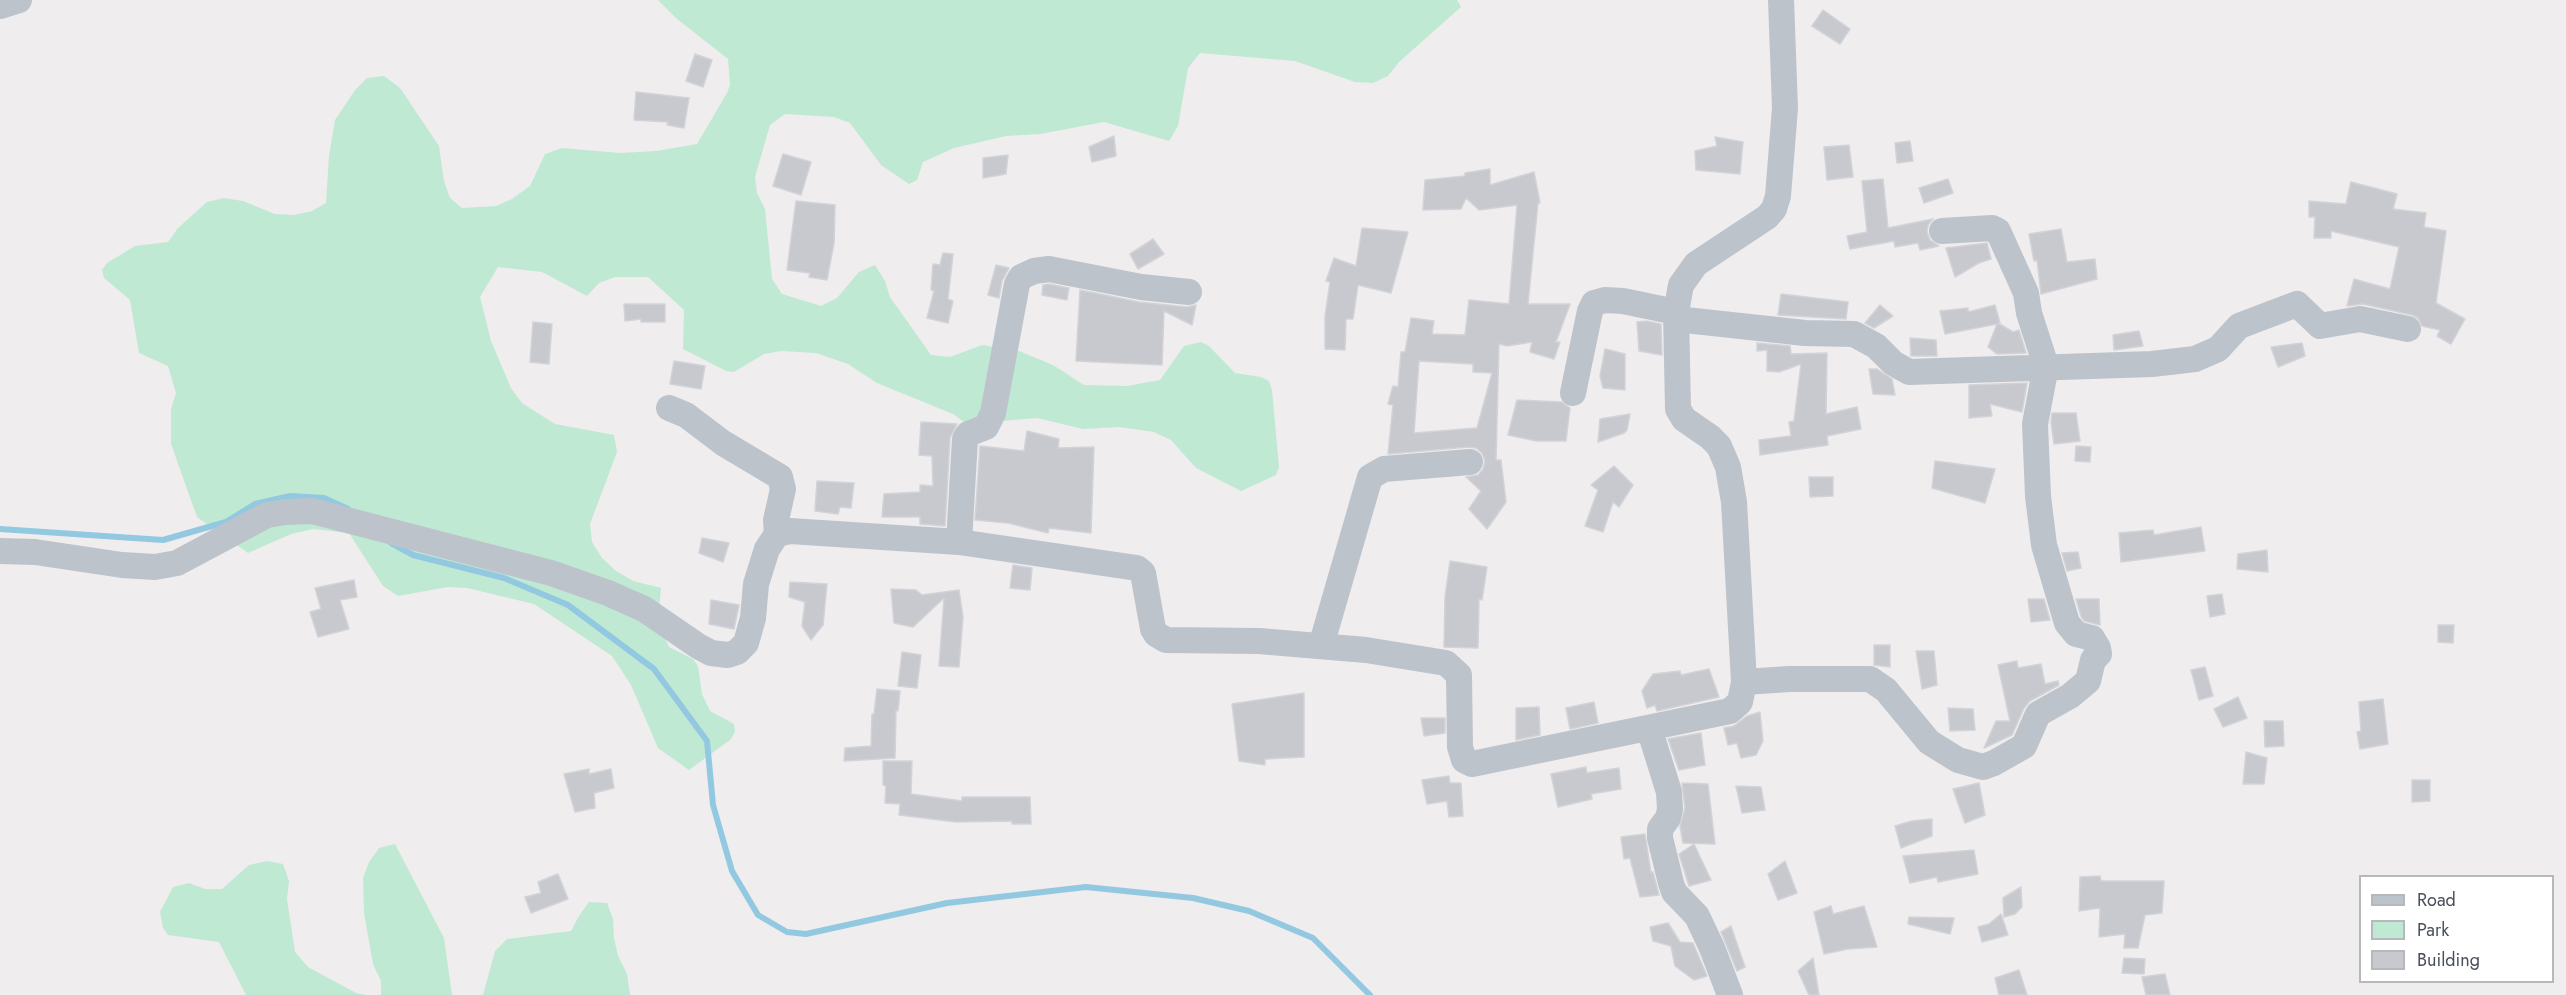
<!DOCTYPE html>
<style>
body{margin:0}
#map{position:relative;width:2566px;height:995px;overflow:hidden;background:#efeded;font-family:Jost,sans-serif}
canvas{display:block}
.legend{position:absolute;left:2359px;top:875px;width:195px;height:108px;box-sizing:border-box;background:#fff;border:2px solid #b6b9bc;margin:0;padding:8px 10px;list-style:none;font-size:18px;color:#484f58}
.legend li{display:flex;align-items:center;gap:12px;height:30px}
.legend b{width:30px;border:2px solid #b6b9bc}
</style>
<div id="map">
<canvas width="2566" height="995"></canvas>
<ul class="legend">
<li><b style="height:8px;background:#bdc3cb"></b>Road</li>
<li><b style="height:16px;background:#c0e9d3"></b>Park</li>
<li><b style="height:16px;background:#c8c9cf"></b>Building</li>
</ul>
</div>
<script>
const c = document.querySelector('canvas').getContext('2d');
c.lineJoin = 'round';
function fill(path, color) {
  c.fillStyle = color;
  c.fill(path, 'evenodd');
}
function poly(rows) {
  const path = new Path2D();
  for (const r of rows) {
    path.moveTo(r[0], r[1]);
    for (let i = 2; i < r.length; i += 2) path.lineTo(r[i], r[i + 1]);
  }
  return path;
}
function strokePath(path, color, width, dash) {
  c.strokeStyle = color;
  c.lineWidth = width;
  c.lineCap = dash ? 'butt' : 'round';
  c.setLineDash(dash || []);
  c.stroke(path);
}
fill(poly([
 [658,0,1457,0,1461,7,1399,62,1388,76,1373,83,1355,82,1295,61,1200,53,1188,68,1178,126,1169,141,1104,122,1040,134,1006,136,954,148,923,162,917,180,909,184,881,165,850,123,834,117,785,114,770,125,755,177,757,193,765,209,772,279,782,294,821,306,837,298,859,272,875,265,885,281,890,297,931,355,950,357,982,345,1019,351,1053,365,1084,385,1127,386,1160,380,1184,346,1201,342,1209,346,1235,373,1261,377,1269,381,1272,390,1279,467,1276,475,1241,491,1196,468,1171,440,1154,432,1119,427,1083,429,1037,418,967,424,953,414,877,383,848,364,816,353,781,351,764,354,734,372,726,371,683,349,684,310,648,277,615,277,599,283,587,296,542,272,498,267,480,297,491,341,511,388,522,403,555,424,614,435,617,452,590,524,592,542,602,558,616,571,633,581,661,588,658,622,669,647,693,659,698,666,702,694,710,711,734,724,735,732,730,740,689,770,658,748,631,685,612,656,534,604,467,588,448,587,398,596,383,586,349,533,313,529,291,534,248,553,197,517,171,444,171,409,176,393,168,366,139,353,130,300,104,278,102,270,107,263,135,246,168,242,178,228,207,202,224,198,243,201,275,214,294,215,312,211,326,203,329,156,335,120,355,90,367,78,384,76,400,88,439,146,444,181,450,198,462,208,496,206,512,199,530,186,545,154,562,148,620,153,656,151,697,144,727,93,730,85,728,59,677,19],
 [395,844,444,938,452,995,381,995,381,981,373,964,364,913,363,878,369,862,379,848],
 [267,861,283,864,289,881,287,899,295,952,308,967,356,993,366,995,246,995,219,942,168,935,163,928,160,912,173,887,189,883,205,889,222,889,249,865],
 [589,902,607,903,613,919,614,938,618,956,627,974,630,995,483,995,495,951,507,939,571,931,579,916]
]), '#c0e9d3');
strokePath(poly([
 [0,529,163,540,226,522,255,504,290,496,324,498,348,509],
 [391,543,413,555,504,578,568,605,654,669,707,741,713,805,732,871,758,915,787,932,806,934,947,903,1086,887,1193,898,1249,911,1313,938,1370,995]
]), '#92c9e1', 6);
const building = poly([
 [1823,10,1850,29,1840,44,1812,26,1823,10],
 [695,54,712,60,703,87,686,81,695,54],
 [636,92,689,98,684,128,667,125,668,122,634,120,636,92],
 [1114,136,1116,156,1092,162,1089,147,1114,136],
 [1715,137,1743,142,1740,174,1696,170,1695,151,1717,146,1715,137],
 [1910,141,1913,161,1897,163,1895,143,1910,141],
 [1849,145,1853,177,1827,180,1824,147,1849,145],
 [783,154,811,162,801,195,773,186,783,154],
 [1008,155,1006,174,983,178,983,158,1008,155],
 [1490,169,1490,185,1534,172,1540,203,1538,203,1528,304,1570,304,1556,342,1560,342,1554,359,1530,352,1532,342,1507,346,1499,344,1496,460,1501,460,1506,502,1487,529,1469,509,1481,491,1466,477,1478,475,1483,469,1485,461,1482,453,1476,448,1469,447,1388,454,1393,405,1388,404,1393,386,1398,387,1401,352,1405,352,1411,318,1434,321,1432,334,1465,335,1469,300,1509,304,1517,205,1479,210,1466,198,1461,209,1423,210,1425,180,1465,176,1465,173,1490,169],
 [1419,361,1473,364,1473,372,1492,373,1477,428,1414,433,1419,361],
 [1883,179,1888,228,1933,219,1928,225,1927,232,1930,240,1939,246,1920,250,1918,243,1895,247,1894,241,1850,249,1847,236,1867,232,1862,181,1883,179],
 [1948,179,1953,193,1924,203,1919,188,1948,179],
 [2351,182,2397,194,2393,209,2426,213,2424,227,2446,231,2436,303,2465,319,2451,344,2437,336,2440,330,2422,326,2418,318,2412,315,2363,304,2347,306,2354,279,2390,289,2399,247,2331,231,2331,238,2314,238,2315,217,2309,217,2309,201,2346,204,2351,182],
 [796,201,835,205,834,243,827,280,809,277,810,273,787,270,796,201],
 [1362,228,1408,232,1391,293,1358,285,1353,319,1346,319,1345,350,1325,349,1325,316,1330,282,1326,281,1334,258,1356,266,1362,228],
 [2061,229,2067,262,2095,259,2097,279,2041,294,2037,260,2034,261,2029,234,2061,229],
 [1153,239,1164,254,1138,269,1130,254,1153,239],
 [1987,243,1991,259,1979,263,1955,277,1946,248,1987,243],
 [943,253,953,254,948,299,953,301,948,323,927,318,934,291,931,290,933,264,940,265,943,253],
 [996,265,1009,268,1002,281,999,298,988,295,996,265],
 [1049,284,1069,288,1067,300,1042,295,1043,285,1049,284],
 [1080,290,1139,302,1187,307,1196,305,1192,325,1164,311,1162,365,1076,361,1080,290],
 [1781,294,1848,302,1846,319,1778,315,1781,294],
 [624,304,665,304,665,322,641,322,641,319,625,321,624,304],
 [1880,305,1893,316,1874,328,1865,323,1880,305],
 [1995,305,2000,323,1998,323,2013,332,2019,330,2026,353,1997,354,1988,347,1997,324,1945,334,1940,311,1968,308,1968,312,1995,305],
 [1647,321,1661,324,1662,355,1639,351,1637,322,1647,321],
 [533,322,552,324,549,364,530,362,533,322],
 [2139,331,2143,346,2114,350,2113,335,2139,331],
 [1910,338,1936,340,1937,356,1911,356,1910,338],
 [1757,343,1790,346,1791,354,1827,353,1826,414,1857,407,1861,429,1827,436,1828,445,1760,455,1759,440,1791,436,1789,422,1794,421,1801,364,1779,372,1767,371,1767,350,1757,351,1757,343],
 [2302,343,2305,356,2278,367,2271,347,2302,343],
 [1605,349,1625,354,1625,390,1603,388,1600,376,1605,349],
 [674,361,705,366,701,389,670,384,674,361],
 [1869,369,1877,369,1892,379,1895,395,1873,394,1869,369],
 [2027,383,2022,412,1990,404,1992,416,1969,418,1969,385,2027,383],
 [1517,400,1562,402,1570,408,1566,441,1537,441,1508,435,1517,400],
 [2052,413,2076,413,2080,441,2054,444,2051,422,2052,413],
 [1630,414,1627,430,1624,433,1598,442,1600,419,1630,414],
 [921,422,957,424,950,438,945,526,920,524,920,517,882,517,884,494,920,492,920,485,933,486,932,456,919,455,921,422],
 [1027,431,1059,439,1058,448,1094,447,1091,533,1049,528,1048,533,1008,523,975,520,980,446,1024,451,1027,431],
 [2076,446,2091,447,2090,462,2075,461,2076,446],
 [1935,461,1995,469,1985,503,1932,488,1935,461],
 [1614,466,1633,485,1619,507,1613,502,1603,532,1585,526,1598,490,1591,485,1614,466],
 [1809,477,1833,477,1833,496,1810,497,1809,477],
 [817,481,854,483,851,508,840,507,838,514,815,511,817,481],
 [2201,527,2205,551,2121,562,2119,533,2153,530,2154,535,2201,527],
 [702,538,729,543,723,562,699,553,702,538],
 [2267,550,2268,572,2237,569,2238,554,2267,550],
 [2078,552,2081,568,2067,571,2062,553,2078,552],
 [1450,561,1487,567,1482,600,1479,599,1478,648,1444,647,1445,597,1450,561],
 [1013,565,1032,568,1030,590,1010,588,1013,565],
 [354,580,357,597,340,600,349,629,318,637,310,612,321,609,315,588,354,580],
 [790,582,827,584,823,625,811,640,802,626,805,602,789,597,790,582],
 [891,589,916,590,922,595,959,590,963,617,959,667,939,666,944,598,913,627,894,623,891,589],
 [2222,594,2225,614,2210,617,2207,596,2222,594],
 [2028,599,2044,599,2050,620,2031,622,2028,599],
 [2076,599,2099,599,2100,625,2084,621,2081,616,2076,599],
 [711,600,739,605,734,629,709,624,711,600],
 [2438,625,2454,625,2453,643,2438,642,2438,625],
 [1874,645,1890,645,1890,667,1874,665,1874,645],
 [1916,651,1934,651,1937,685,1922,689,1916,651],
 [902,652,921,655,917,688,898,686,902,652],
 [2017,661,2018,668,2041,664,2045,684,2058,681,2059,685,2030,701,2024,708,2012,735,1984,748,1996,721,2010,721,1998,665,2017,661],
 [2205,667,2213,696,2199,700,2191,670,2205,667],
 [1709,669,1719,697,1657,711,1655,705,1647,708,1642,691,1653,674,1680,671,1681,675,1709,669],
 [877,689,900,691,898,711,896,710,895,758,844,761,845,748,871,746,872,714,874,714,877,689],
 [1304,693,1304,757,1265,759,1265,765,1239,761,1232,704,1304,693],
 [2238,697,2247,718,2223,727,2214,709,2238,697],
 [2383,699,2388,744,2360,749,2357,732,2361,731,2359,702,2383,699],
 [1594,702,1598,723,1570,729,1566,708,1594,702],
 [1539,707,1540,735,1516,740,1516,708,1539,707],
 [1948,708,1973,709,1975,730,1950,731,1948,708],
 [1760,712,1763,741,1756,755,1741,758,1737,743,1728,745,1724,728,1734,726,1747,716,1760,712],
 [1421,718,1445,718,1445,733,1424,736,1421,718],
 [2264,721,2283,721,2284,746,2265,747,2264,721],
 [1701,733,1705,765,1679,770,1668,739,1701,733],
 [2246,752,2267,758,2264,784,2243,784,2246,752],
 [883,761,912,761,911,794,962,801,962,797,1030,797,1031,824,1012,824,1012,821,956,822,899,815,900,804,885,803,886,786,883,785,883,761],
 [1586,767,1587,773,1619,768,1621,789,1591,794,1592,799,1558,807,1551,774,1586,767],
 [589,769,589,774,611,769,614,788,594,793,595,808,575,812,564,774,589,769],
 [1449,776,1450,783,1461,783,1463,816,1449,817,1447,801,1427,804,1422,780,1449,776],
 [2412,780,2430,780,2430,801,2412,802,2412,780],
 [1682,783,1708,784,1715,844,1683,843,1680,826,1685,808,1682,783],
 [1979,783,1985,815,1965,823,1953,789,1979,783],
 [1736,786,1761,787,1765,810,1742,813,1736,786],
 [1932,819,1932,836,1901,848,1895,826,1912,821,1932,819],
 [1645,834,1651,873,1653,872,1659,895,1640,897,1630,858,1624,859,1621,837,1645,834],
 [1694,844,1711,880,1689,886,1679,854,1694,844],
 [1974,850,1978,874,1938,882,1937,877,1910,883,1903,856,1974,850],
 [1785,861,1797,893,1778,900,1768,874,1785,861],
 [558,874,568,899,531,913,525,897,541,893,538,882,558,874],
 [2100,876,2101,881,2164,881,2162,913,2145,915,2138,948,2124,948,2125,934,2099,937,2100,908,2079,911,2080,877,2100,876],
 [2021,887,2022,907,2015,914,2004,917,2003,898,2021,887],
 [1831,906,1833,914,1864,906,1877,947,1848,949,1824,954,1814,912,1831,906],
 [2001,914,2008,935,1982,942,1978,927,1989,924,2001,914],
 [1909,917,1954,918,1950,934,1908,924,1909,917],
 [1668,923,1680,942,1693,943,1707,976,1694,980,1675,966,1671,946,1653,941,1650,927,1668,923],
 [1731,926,1745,967,1737,971,1721,932,1731,926],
 [1813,958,1819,995,1809,995,1798,971,1813,958],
 [2124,958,2145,959,2144,974,2122,973,2124,958],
 [2019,970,2027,995,1999,995,1995,978,2019,970],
 [2165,974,2170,995,2146,995,2142,977,2165,974]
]);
fill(building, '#c8c9cf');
strokePath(building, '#d2d3d8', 1.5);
strokePath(poly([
 [0,6,19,0],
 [1676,319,1805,333,1854,334,1876,346,1893,363,1909,372,2152,364,2195,359,2218,349,2239,326,2297,304,2320,326,2360,319,2408,329],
 [1573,393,1590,311,1594,303,1605,300,1623,301,1676,312],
 [669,408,686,415,723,443,780,477,783,489,776,520,777,534],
 [959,542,965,439,968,434,986,427,993,413,1017,284,1021,277,1034,271,1049,269,1141,287,1189,292],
 [0,551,35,552,122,565,155,567,177,563,267,515,286,512,312,511,551,573,608,593,644,609,698,646,711,653,728,655,737,652,746,643,753,618,756,584,767,549,777,534,790,531,959,542,1137,568,1143,573,1153,629,1156,634,1166,640,1259,641,1366,650,1446,663,1459,675,1460,747,1464,760,1472,764,1730,711,1740,702,1744,682,1734,502,1728,467,1719,446,1710,437,1684,419,1678,409,1676,312,1681,285,1696,264,1767,217,1774,209,1778,196,1785,108,1781,0],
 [1321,646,1370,477,1384,469,1470,462],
 [1744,682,1789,679,1870,679,1886,690,1929,742,1958,760,1983,767,1994,763,2024,746,2038,714,2070,696,2088,681,2093,660,2099,654,2098,648,2092,638,2076,634,2067,623,2044,545,2038,496,2035,424,2046,366,2029,313,2026,293,1998,231,1992,228,1942,231],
 [1649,728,1669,792,1670,809,1668,818,1660,829,1660,838,1671,883,1674,892,1697,916,1712,948,1730,995]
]), '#bdc3cb', 26);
</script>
